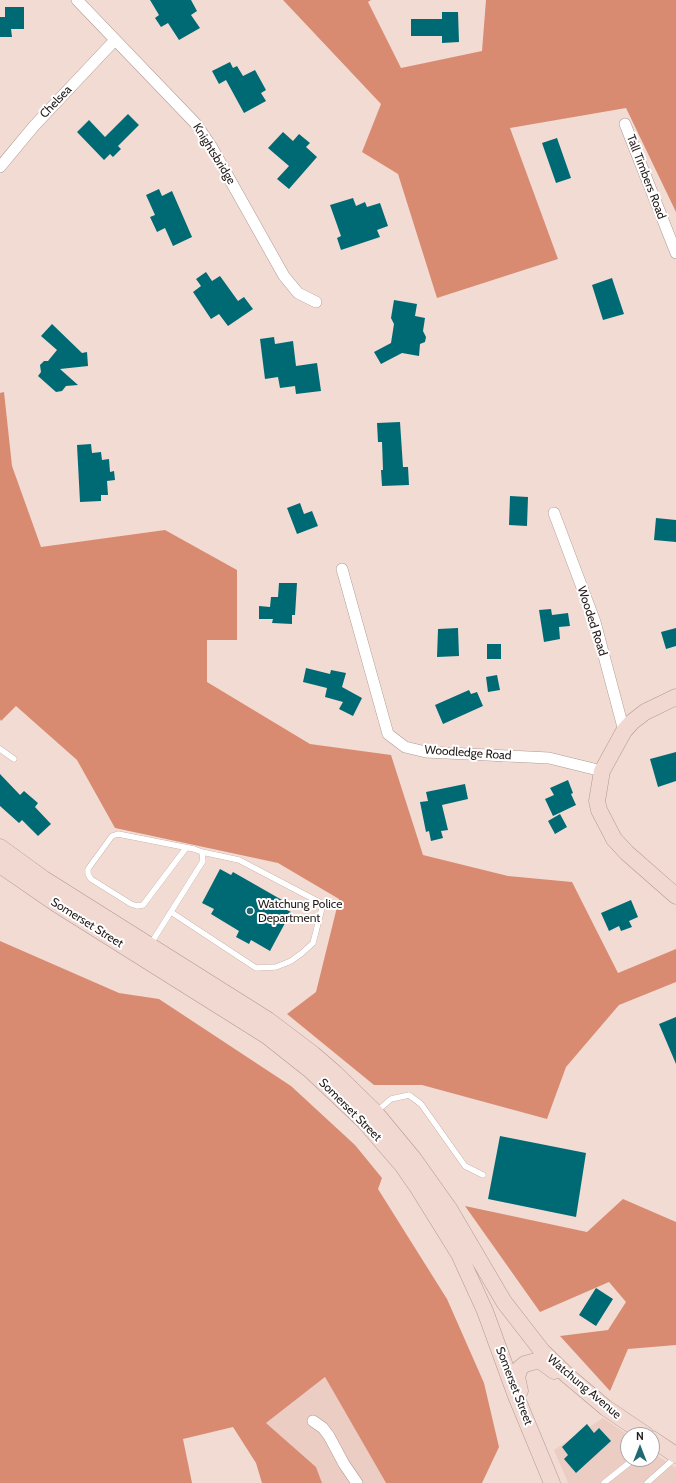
<!DOCTYPE html>
<style>
body{margin:0}
#map{position:relative;width:676px;height:1483px;overflow:hidden;background:#f2dbd3;font-family:Cabin,sans-serif}
canvas{display:block}
.north{position:absolute;left:620px;top:1427px;width:40px;height:40px;box-sizing:border-box;background:#fff;border:1px solid #a7a4a3;border-radius:50%;rotate:0deg;font-size:11px;font-weight:700;line-height:16px;text-align:center;color:#231b19}
.north::after{content:'';display:block;margin:auto;width:14px;height:18px;background:#206b73;clip-path:polygon(50% 0,100% 100%,50% 72%,0 100%)}
</style>
<div id="map">
<canvas width="676" height="1483"></canvas>
<div class="north">N</div>
</div>
<script>
const c = document.querySelector('canvas').getContext('2d');
c.lineJoin = 'round';
function fill(path, color) {
  c.fillStyle = color;
  c.fill(path, 'evenodd');
}
function poly(rows) {
  const path = new Path2D();
  for (const r of rows) {
    path.moveTo(r[0], r[1]);
    for (let i = 2; i < r.length; i += 2) path.lineTo(r[i], r[i + 1]);
  }
  return path;
}
function strokePath(path, color, width, dash) {
  c.strokeStyle = color;
  c.lineWidth = width;
  c.lineCap = dash ? 'butt' : 'round';
  c.setLineDash(dash || []);
  c.stroke(path);
}
function drawText(font, color, halo, rows, align = 'center') {
  c.font = font + ' Cabin,sans-serif';
  c.lineWidth = 4;
  c.setLineDash([]);
  c.textBaseline = 'middle';
  c.strokeStyle = halo;
  c.fillStyle = color;
  for (const [text, x, y, turn = 0] of rows) {
    c.save();
    c.translate(x, y);
    c.rotate((+turn || 0) * Math.PI / 180);
    c.textAlign = isNaN(turn) ? turn : align;
    if (halo) c.strokeText(text, 0, 0);
    c.fillText(text, 0, 0);
    c.restore();
  }
}
fill(poly([
 [325,1377,386,1483,322,1483,316,1467,266,1423],
 [603,1418,628,1435,628,1459,652,1459,652,1452,676,1468,676,1483,568,1483,554,1450]
]), '#eccdc4');
fill(poly([
 [283,0,371,0,368,2,401,68,482,51,486,0,676,0,676,212,626,108,510,128,558,259,437,298,398,174,362,152,381,104],
 [4,392,12,466,41,547,165,530,237,570,237,640,207,640,207,682,310,744,391,755,423,855,508,876,572,882,618,973,676,949,676,982,619,1005,566,1067,547,1119,422,1085,374,1085,287,1014,316,992,339,899,278,863,115,828,77,760,16,706,1,721,0,719,0,393],
 [0,941,119,993,159,999,291,1086,355,1145,382,1178,378,1189,447,1299,484,1383,499,1447,482,1483,386,1483,325,1377,266,1423,316,1467,322,1483,262,1483,256,1463,233,1427,183,1439,192,1483,0,1483],
 [623,1199,676,1222,676,1345,628,1349,610,1391,560,1336,608,1330,626,1302,609,1282,540,1312,465,1206,587,1232]
]), '#d98b72');
fill(poly([
 [150,0,191,0,197,11,191,15,200,28,179,40,168,23,161,27,155,18,159,15],
 [5,7,24,7,24,29,11,29,12,37,0,37,0,17,5,17],
 [442,12,458,12,459,42,442,43,442,36,411,36,411,19,442,19],
 [230,62,233,68,237,66,243,76,255,70,266,90,261,93,266,101,244,113,226,80,219,84,212,71],
 [128,114,139,125,118,146,121,149,113,157,110,154,104,160,77,132,89,120,105,137],
 [283,132,293,141,299,134,310,143,306,147,317,157,289,189,277,179,289,166,268,148],
 [557,138,571,178,556,183,542,143],
 [159,189,162,196,172,191,192,237,173,246,165,228,157,232,150,217,155,215,146,195],
 [353,198,356,206,365,202,367,207,380,203,388,226,377,230,380,237,341,250,337,238,341,236,330,205],
 [206,272,212,281,220,276,238,301,244,297,253,309,228,326,219,314,211,319,193,292,201,286,196,279],
 [612,278,624,314,603,320,592,285],
 [394,300,417,304,415,316,425,318,423,331,426,337,425,342,420,344,419,356,402,353,381,364,374,352,391,343,394,324,391,318],
 [52,324,82,353,87,352,88,366,60,369,78,385,66,386,62,391,56,392,38,376,41,372,40,365,44,361,48,361,57,350,41,336],
 [274,337,275,344,293,341,296,366,317,363,321,391,296,394,295,386,280,388,278,377,265,379,260,339],
 [400,422,403,467,408,467,409,485,382,486,381,470,383,470,382,442,378,442,377,423],
 [91,444,92,453,101,452,102,460,109,459,110,472,114,471,115,480,107,481,108,495,101,495,101,501,80,502,77,445],
 [510,496,528,497,527,526,509,525],
 [300,503,304,514,312,511,318,526,297,534,287,508],
 [656,518,676,520,676,542,654,540],
 [279,583,297,583,295,615,292,615,292,624,272,623,273,619,259,619,259,606,270,607,271,597,278,597],
 [551,609,552,615,568,613,570,626,559,627,560,639,544,642,539,610],
 [458,628,459,656,437,657,438,629],
 [676,628,676,646,666,649,661,632],
 [487,644,501,644,501,659,487,659],
 [306,668,330,674,331,670,346,673,342,687,362,698,353,716,339,709,343,702,325,697,327,688,303,682],
 [497,675,500,690,488,692,486,677],
 [469,690,471,694,477,692,483,706,443,724,435,705],
 [676,752,676,781,658,787,650,759],
 [0,774,20,795,24,791,38,803,35,807,51,824,38,836,22,820,19,823,0,806],
 [568,780,573,793,571,794,576,805,553,816,545,799,554,795,550,788],
 [465,784,468,799,442,805,448,830,441,831,443,838,431,841,429,831,426,832,420,802,428,801,426,792],
 [560,814,567,827,555,834,548,821],
 [220,869,231,875,233,872,282,900,279,906,291,912,270,951,251,940,249,944,236,937,239,931,211,914,214,909,202,903],
 [631,900,638,917,629,921,632,927,621,931,619,926,609,931,601,913],
 [676,1017,676,1064,659,1024],
 [500,1136,586,1153,576,1217,488,1199],
 [596,1288,613,1299,596,1326,579,1315],
 [587,1424,594,1433,599,1428,611,1441,576,1473,564,1459,568,1455,562,1447]
]), '#006a74');
const lane = poly([
 [0,749,14,759],
 [171,912,256,968,276,967,291,961,302,953,313,943,323,904,239,860,202,852],
 [150,945,203,861,202,852,194,849,118,834,112,836,88,869,88,874,91,879,131,904,137,906,143,905,186,848],
 [377,1111,391,1099,409,1095,421,1104,465,1166,483,1175],
 [604,1483,634,1459],
 [647,1483,676,1457]
]);
const street = poly([
 [77,0,196,124,211,146,284,276,298,293,316,302],
 [625,124,676,253],
 [0,167,34,126,115,40],
 [554,513,595,622,624,731],
 [342,569,388,734,405,747,426,752,549,758,602,771],
 [313,1421,323,1428,329,1436,344,1464,357,1483]
]);
const secondary = poly([
 [676,697,645,712,632,722,624,731,602,771,597,801,599,810,614,839,627,853,676,896],
 [0,847,44,879,268,1020,313,1054,335,1073,375,1112,413,1158,450,1210,504,1302,542,1351,568,1376,606,1408,646,1435],
 [0,865,55,903,267,1036,310,1070,364,1121,402,1165,418,1188,459,1254,485,1311,516,1396,552,1483],
 [520,1391,517,1377,520,1368,525,1364,536,1361,542,1362,554,1371],
 [652,1439,676,1455]
]);
strokePath(lane, '#b09a93', 6);
strokePath(street, '#b09a93', 12);
strokePath(secondary, '#b09a93', 17);
strokePath(lane, '#fff', 5.5);
strokePath(street, '#fff', 11);
strokePath(secondary, '#f1d8d0', 16);
for (const [x, y, r, color] of [
 [250,911,4,"#206b73"]
]) {
  const dot = new Path2D();
  dot.arc(x, y, r, 0, 2 * Math.PI);
  c.fillStyle = color;
  c.fill(dot);
  strokePath(dot, '#fff', 1.5);
}
drawText('12px', '#231b19', '#fff', [
 ["Chelsea",56,102,-46],
 ["Knightsbridge",214,154,58],
 ["Tall Timbers Road",646,177,69],
 ["Wooded Road",592,621,72],
 ["Woodledge Road",468,753,4],
 ["Somerset Street",87,923,32],
 ["Somerset Street",350,1110,45],
 ["Somerset Street",514,1386,69],
 ["Watchung Avenue",584,1387,40]
]);
drawText('12px', '#231b19', '#fff', [
 ["Watchung Police",258,904],
 ["Department",258,918]
], 'left');
</script>
